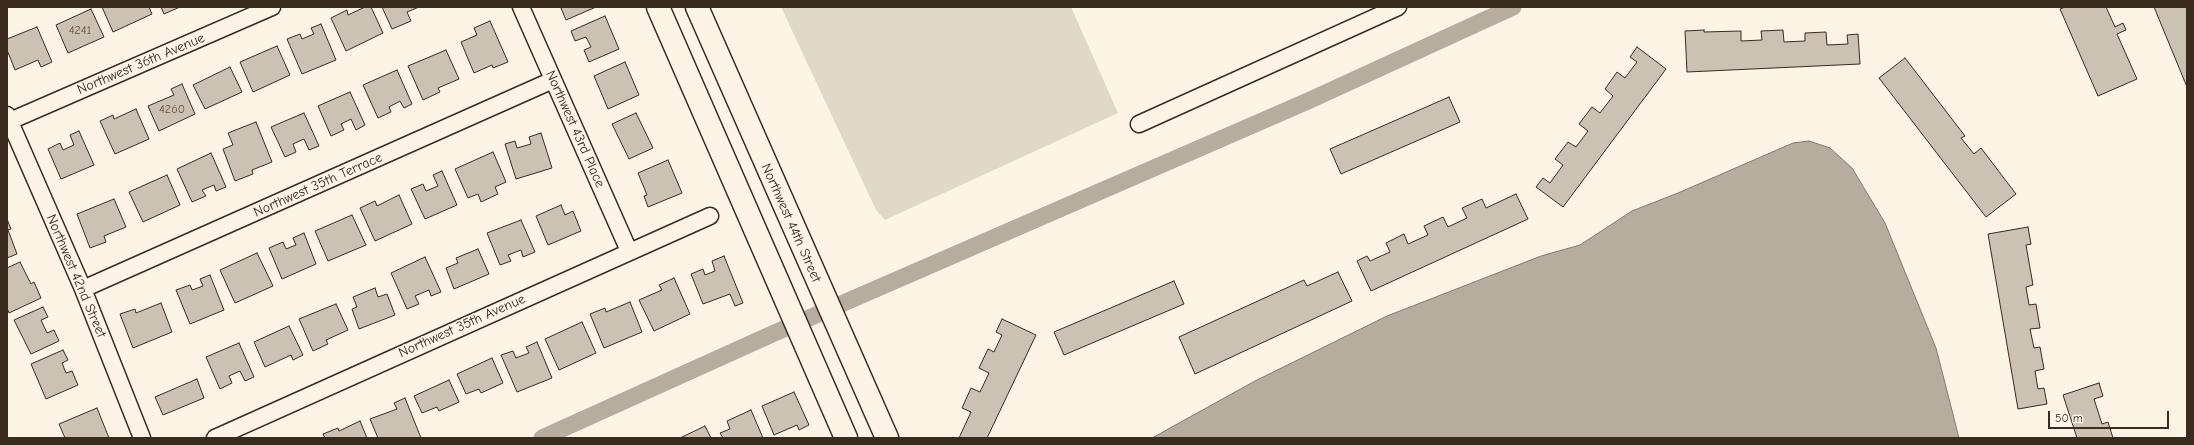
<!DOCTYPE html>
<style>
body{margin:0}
#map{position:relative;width:2194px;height:445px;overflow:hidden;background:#fcf5e5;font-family:"Comic Neue",sans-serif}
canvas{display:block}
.frame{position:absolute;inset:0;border:8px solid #3b2a1e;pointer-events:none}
.scale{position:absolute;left:2048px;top:411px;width:121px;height:18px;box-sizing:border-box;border:2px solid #3b2a1e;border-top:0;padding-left:5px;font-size:12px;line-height:14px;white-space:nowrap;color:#3b2a1e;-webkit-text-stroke:3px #fcf5e5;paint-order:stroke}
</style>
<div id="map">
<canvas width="2194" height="445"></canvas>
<div class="frame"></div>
<div class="scale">50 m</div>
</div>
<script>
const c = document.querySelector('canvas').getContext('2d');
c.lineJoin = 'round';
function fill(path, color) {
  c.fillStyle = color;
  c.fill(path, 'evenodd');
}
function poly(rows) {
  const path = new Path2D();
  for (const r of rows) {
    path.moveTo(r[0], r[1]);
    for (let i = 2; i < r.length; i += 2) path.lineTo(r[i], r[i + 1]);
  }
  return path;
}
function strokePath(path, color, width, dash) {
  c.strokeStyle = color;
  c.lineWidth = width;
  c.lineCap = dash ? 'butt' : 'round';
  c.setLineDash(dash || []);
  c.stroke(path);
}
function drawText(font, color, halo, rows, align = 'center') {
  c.font = font + ' "Comic Neue",sans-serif';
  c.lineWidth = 3;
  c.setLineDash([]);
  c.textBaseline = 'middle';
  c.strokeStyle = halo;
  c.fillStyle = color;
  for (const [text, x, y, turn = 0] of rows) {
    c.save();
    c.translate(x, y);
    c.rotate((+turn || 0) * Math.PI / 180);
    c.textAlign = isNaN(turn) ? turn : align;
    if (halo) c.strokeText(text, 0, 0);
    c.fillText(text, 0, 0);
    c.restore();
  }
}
fill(poly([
 [781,7,1071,7,1118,113,885,220,876,210]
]), '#e0d8c8');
const water = poly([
 [1809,141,1830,148,1852,168,1885,223,1936,348,1959,438,1152,438,1255,381,1387,316,1541,256,1580,245,1632,211,1678,193,1793,143,1809,141]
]);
fill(water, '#b7ad9e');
strokePath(water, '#85796b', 1);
strokePath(poly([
 [542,438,770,335,1308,101,1513,7]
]), '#b7ad9e', 17);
const building = poly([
 [102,7,149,7,152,14,113,32,102,7],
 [161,7,180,7,164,14,161,7],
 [365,7,371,7,383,33,346,51,331,18,347,10,348,15,365,7],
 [382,7,419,7,407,12,411,21,392,29,382,7],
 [564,7,596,7,566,20,561,8,564,7],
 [2065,7,2106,7,2115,27,2123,23,2126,30,2117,34,2137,79,2098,96,2060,9,2065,7],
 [2154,7,2187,7,2187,87,2154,7],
 [91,9,104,37,68,53,56,25,91,9],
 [605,16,619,49,589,62,584,50,591,47,586,37,575,41,571,31,605,16],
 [490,21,508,62,493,68,492,65,474,73,461,42,477,35,474,28,490,21],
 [321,24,336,60,302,74,287,39,300,34,302,39,314,34,311,28,321,24],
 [37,27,52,62,41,67,38,60,15,70,7,50,7,39,37,27],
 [1704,30,1704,32,1741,31,1741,41,1762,40,1761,31,1783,30,1784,42,1805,41,1805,33,1826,32,1827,45,1848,44,1847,35,1858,34,1860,64,1687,72,1685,31,1704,30],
 [277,46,290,75,253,92,240,62,277,46],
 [1637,47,1666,69,1563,207,1536,187,1543,178,1550,183,1563,165,1555,159,1568,142,1576,147,1588,131,1579,124,1592,107,1600,113,1613,96,1605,89,1617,72,1625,78,1637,62,1630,57,1637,47],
 [446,50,459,79,438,88,440,92,423,100,408,66,446,50],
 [1905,58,1965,136,1961,138,1974,154,1981,148,2016,194,1986,217,1879,78,1905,58],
 [625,62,639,95,608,109,594,76,625,62],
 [230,67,242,92,205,109,193,85,230,67],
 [397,70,412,104,404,108,400,101,389,107,391,112,378,118,363,85,397,70],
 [182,84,195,114,159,131,148,106,174,95,171,89,182,84],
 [350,92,365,125,356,130,351,119,341,124,344,130,331,136,318,106,350,92],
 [1449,97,1460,122,1341,174,1330,149,1449,97],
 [136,109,149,139,115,154,100,121,113,115,114,119,136,109],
 [304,113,319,146,309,150,304,139,293,144,296,152,285,157,271,127,304,113],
 [636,113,653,148,629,159,612,124,636,113],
 [256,122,272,162,252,170,253,174,235,181,223,149,233,145,228,133,256,122],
 [79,131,94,165,61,179,48,149,60,143,63,150,74,145,70,135,79,131],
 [541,133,552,168,516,179,505,144,515,141,517,148,531,144,529,137,541,133],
 [493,152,506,182,495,187,498,194,481,202,478,194,468,198,455,169,493,152],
 [211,153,226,187,216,191,214,185,202,190,206,196,192,202,177,169,211,153],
 [668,160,682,193,648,207,644,196,647,195,638,173,668,160],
 [442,171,457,205,425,219,411,189,423,184,426,191,438,186,433,175,442,171],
 [167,175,180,205,143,222,129,192,167,175],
 [1516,194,1528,219,1371,291,1357,261,1367,256,1370,261,1390,252,1386,243,1404,234,1408,244,1428,235,1424,226,1443,217,1448,227,1467,218,1462,208,1482,199,1486,208,1516,194],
 [399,195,412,224,375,241,360,208,375,201,377,206,399,195],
 [114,199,126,227,104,236,106,242,90,248,77,214,114,199],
 [561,205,565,215,573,211,581,231,548,245,536,216,561,205],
 [352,215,366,245,328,261,315,231,352,215],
 [7,219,11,229,8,230,17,254,7,258,7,219],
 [521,220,535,252,523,257,521,250,508,255,511,261,500,265,487,233,521,220],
 [2028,227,2031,244,2026,245,2033,285,2026,287,2029,305,2036,304,2040,328,2030,329,2034,348,2040,347,2044,369,2035,371,2038,389,2044,388,2047,404,2018,409,1988,234,2028,227],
 [304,233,316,264,282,279,269,248,283,242,286,249,296,245,293,238,304,233],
 [478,249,489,274,454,289,446,268,458,263,456,258,478,249],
 [257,253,273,286,235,303,220,270,257,253],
 [724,256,743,303,735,306,730,294,703,304,691,274,703,269,705,275,715,271,712,261,724,256],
 [425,257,441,292,431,296,429,290,415,296,419,304,407,309,391,273,425,257],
 [20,262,31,284,34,282,41,298,9,313,7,308,7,268,20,262],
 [1338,272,1352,301,1195,374,1179,337,1304,280,1307,286,1338,272],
 [210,275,224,310,190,324,176,290,190,285,192,290,203,286,200,279,210,275],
 [674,278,690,314,654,331,639,300,662,290,659,285,674,278],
 [1174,281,1184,304,1064,355,1054,332,1174,281],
 [375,288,378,297,387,294,395,315,359,329,352,309,357,307,353,297,375,288],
 [630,302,642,332,604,348,590,314,605,308,606,312,630,302],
 [161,303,172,332,133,348,120,314,135,309,136,313,161,303],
 [336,304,348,330,326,340,328,344,313,351,299,319,336,304],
 [43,307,48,317,41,320,47,333,54,330,59,341,31,354,14,320,43,307],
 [1002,319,1036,335,987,438,959,438,971,412,962,408,971,388,980,392,989,373,979,368,988,349,994,352,1002,335,996,332,1002,319],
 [582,322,596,353,559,370,545,339,582,322],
 [289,326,303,355,293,360,291,355,265,367,254,342,289,326],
 [537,342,552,378,517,392,501,355,513,351,516,358,529,353,526,347,537,342],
 [239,343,254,377,245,381,240,371,229,376,232,383,220,389,206,357,239,343],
 [63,350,68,360,62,363,66,373,72,371,78,385,46,399,31,364,63,350],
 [492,358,503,383,481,393,479,389,466,394,457,374,492,358],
 [197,379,204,398,163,415,155,397,197,379],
 [449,380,459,402,439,411,437,407,422,413,414,396,449,380],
 [2099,383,2103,396,2094,399,2102,424,2108,422,2113,438,2077,438,2063,395,2099,383],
 [794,392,809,425,799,430,797,425,774,435,762,406,794,392],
 [405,398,421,438,378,438,370,419,397,409,394,403,405,398],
 [97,408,109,438,65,438,59,424,97,408],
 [751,410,763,438,723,438,720,433,730,429,727,421,751,410],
 [360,421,367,438,325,438,323,434,338,428,339,431,360,421],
 [705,426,711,438,680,438,705,426]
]);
fill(building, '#ccc2b3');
strokePath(building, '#3b2a1e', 1);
const street = poly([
 [521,7,629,251],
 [7,115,83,289,142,438],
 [10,121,272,7],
 [1139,124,1398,7],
 [83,289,553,80],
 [215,438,710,216]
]);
const secondary = poly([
 [658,7,846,438],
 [697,7,887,438]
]);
strokePath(street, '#3b2a1e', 19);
strokePath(secondary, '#3b2a1e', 25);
strokePath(street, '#fcf5e5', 16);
strokePath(secondary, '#fcf5e5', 22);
drawText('12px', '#5f5043', null, [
 ["4241",80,31],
 ["4260",172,110]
]);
drawText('14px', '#3b2a1e', '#fcf5e5', [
 ["Northwest 36th Avenue",141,64,-23],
 ["Northwest 43rd Place",575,129,66],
 ["Northwest 35th Terrace",318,185,-24],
 ["Northwest 44th Street",791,223,66],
 ["Northwest 42nd Street",76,276,67],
 ["Northwest 35th Avenue",462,326,-24]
]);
</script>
